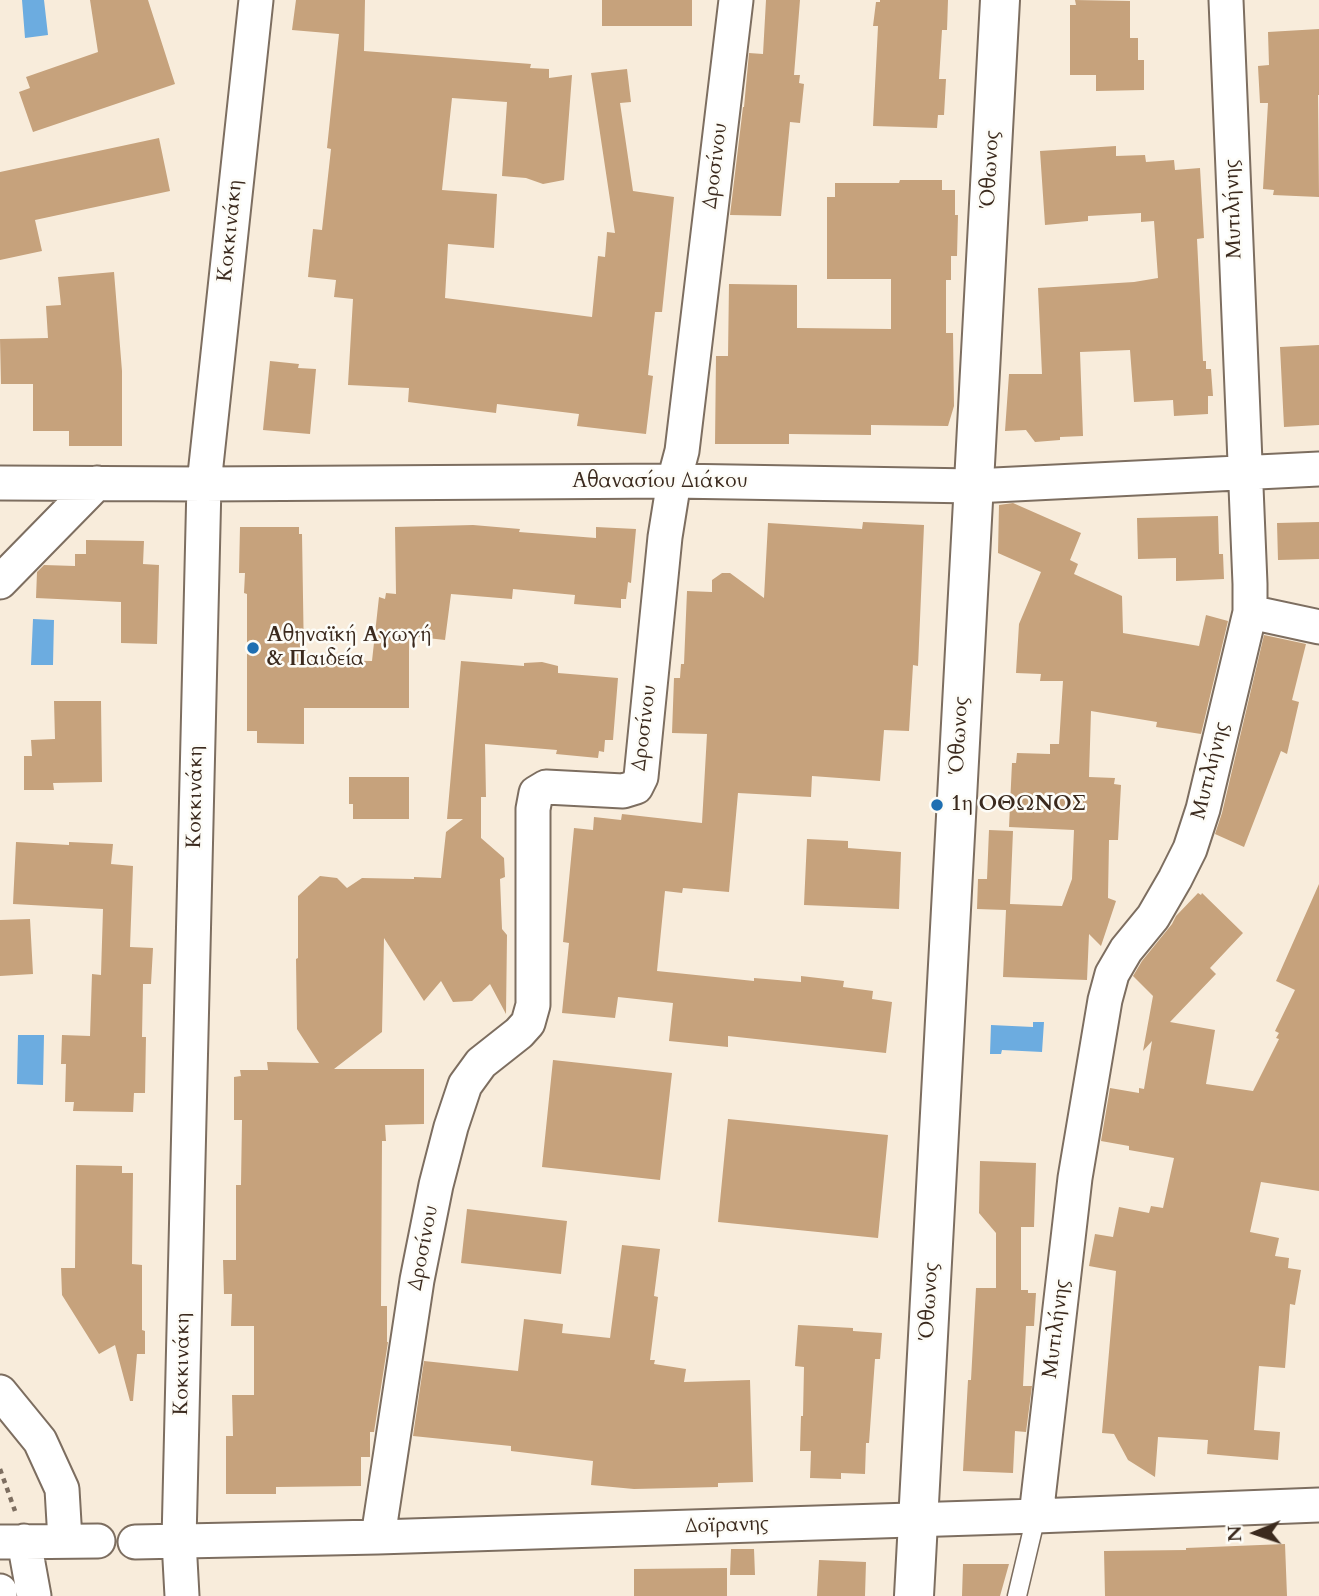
<!DOCTYPE html>
<meta charset="utf-8">
<style>
body{margin:0}
#map{position:relative;width:1319px;height:1596px;overflow:hidden;background:#f8ecdb;font-family:Cardo,serif}
canvas{display:block}
.north{position:absolute;left:1221px;top:1498px;width:70px;height:70px;-webkit-text-stroke:5px #fdfcf7;paint-order:stroke;rotate:268deg;font-size:19px;font-weight:700;line-height:28px;text-align:center;color:#3b2a1e}
.north::after{content:'';display:block;margin:auto;width:24px;height:32px;background:#3b2a1e;clip-path:polygon(50% 0,100% 100%,50% 72%,0 100%)}
</style>
<div id="map">
<canvas width="1319" height="1596"></canvas>
<div class="north">N</div>
</div>
<script>
const c = document.querySelector('canvas').getContext('2d');
c.lineJoin = 'round';
function fill(path, color) {
  c.fillStyle = color;
  c.fill(path, 'evenodd');
}
function poly(rows) {
  const path = new Path2D();
  for (const r of rows) {
    path.moveTo(r[0], r[1]);
    for (let i = 2; i < r.length; i += 2) path.lineTo(r[i], r[i + 1]);
  }
  return path;
}
function strokePath(path, color, width, dash) {
  c.strokeStyle = color;
  c.lineWidth = width;
  c.lineCap = dash ? 'butt' : 'round';
  c.setLineDash(dash || []);
  c.stroke(path);
}
function drawText(font, color, halo, rows, align = 'center') {
  c.font = font + ' Cardo,serif';
  c.lineWidth = 5;
  c.setLineDash([]);
  c.textBaseline = 'middle';
  c.strokeStyle = halo;
  c.fillStyle = color;
  for (const [text, x, y, turn = 0] of rows) {
    c.save();
    c.translate(x, y);
    c.rotate((+turn || 0) * Math.PI / 180);
    c.textAlign = isNaN(turn) ? turn : align;
    if (halo) c.strokeText(text, 0, 0);
    c.fillText(text, 0, 0);
    c.restore();
  }
}
fill(poly([
 [22,0,44,0,48,35,25,38],
 [33,619,54,620,53,665,31,665],
 [1033,1022,1044,1022,1042,1052,1002,1050,1001,1054,990,1054,991,1025,1033,1027],
 [18,1035,44,1035,43,1085,17,1084]
]), '#6cace0');
fill(poly([
 [90,0,148,0,175,84,33,132,19,92,30,88,26,77,98,52],
 [296,0,365,0,364,51,531,64,530,68,549,69,549,78,572,75,564,180,543,184,526,178,502,176,507,102,452,98,442,190,497,194,494,248,448,244,445,298,592,317,598,256,605,257,607,232,615,233,591,73,627,69,631,102,620,103,633,191,674,197,662,312,655,312,648,375,653,376,646,434,577,426,579,414,497,404,496,413,408,402,409,388,348,385,353,299,334,297,336,280,308,277,313,229,322,230,331,149,327,148,339,34,292,30],
 [602,0,692,0,692,26,602,26],
 [766,0,800,0,794,75,800,75,799,83,804,84,800,123,790,122,781,216,730,215,743,107,744,107,749,53,763,54],
 [880,0,948,0,947,30,942,30,939,79,946,79,944,115,938,115,937,128,873,126,878,26,873,26,876,2,880,2],
 [1075,0,1130,1,1130,38,1138,38,1138,60,1144,60,1144,90,1096,91,1096,75,1070,75,1070,5,1076,5],
 [1319,29,1319,95,1318,95,1319,197,1273,195,1274,190,1263,189,1268,103,1260,103,1258,66,1269,65,1268,32],
 [159,138,170,191,35,220,42,251,0,260,0,172],
 [1116,146,1116,156,1145,155,1146,162,1174,160,1175,170,1200,168,1204,238,1197,239,1203,361,1206,361,1206,369,1211,369,1213,396,1208,396,1208,414,1174,416,1173,400,1134,402,1130,350,1080,352,1083,436,1060,437,1060,440,1035,442,1026,430,1005,431,1009,374,1042,374,1038,288,1134,282,1158,278,1154,221,1141,222,1141,213,1088,216,1088,221,1045,225,1040,151],
 [900,180,942,180,942,190,955,190,955,215,958,215,957,256,951,256,951,280,946,280,946,333,953,333,954,406,948,426,871,425,871,435,789,434,789,444,715,444,716,356,728,356,729,284,797,285,797,328,891,329,891,279,827,279,827,197,835,197,835,183,899,183],
 [114,272,122,371,122,446,69,446,69,431,33,431,33,384,1,384,0,339,48,338,46,306,61,305,58,277],
 [1319,345,1319,425,1284,427,1280,347],
 [270,361,299,364,298,368,316,369,310,434,263,430],
 [1013,503,1081,533,1070,560,1078,564,1074,574,1122,596,1123,633,1199,646,1206,615,1228,621,1201,734,1156,727,1157,722,1091,711,1089,777,1115,778,1114,784,1121,785,1118,840,1109,840,1108,898,1116,901,1101,946,1089,934,1087,980,1003,977,1006,910,977,909,978,879,987,879,989,830,1013,831,1010,904,1062,906,1072,879,1074,830,1009,827,1012,763,1016,763,1017,753,1050,754,1050,744,1059,744,1063,681,1040,681,1041,674,1016,673,1019,624,1041,572,998,553,999,505],
 [1218,516,1219,554,1223,554,1224,579,1176,581,1176,558,1138,559,1137,518],
 [863,522,924,525,918,666,913,665,909,731,884,730,880,781,812,776,811,797,738,793,729,892,683,888,682,893,665,891,657,971,754,981,754,978,801,982,801,976,844,981,843,987,873,991,872,999,892,1002,886,1053,728,1036,728,1047,669,1041,673,1003,618,997,615,1018,562,1013,569,943,563,942,574,828,593,830,594,817,621,820,622,814,702,823,707,734,672,733,674,678,680,678,681,664,684,664,687,591,712,592,712,580,722,573,730,573,764,598,768,523,862,529],
 [1319,522,1319,559,1278,560,1277,523],
 [473,525,520,529,519,532,596,538,596,527,636,529,631,583,628,582,626,599,621,599,621,608,574,604,575,595,513,589,512,599,451,594,445,640,409,636,409,708,304,708,304,744,257,743,257,731,247,731,247,594,244,593,245,573,239,573,240,527,299,527,299,534,302,534,304,660,372,661,379,597,385,599,386,593,396,594,395,527],
 [86,540,144,541,143,564,159,565,157,644,121,643,121,602,36,598,37,572,44,565,75,566,75,554,86,554],
 [1264,635,1306,644,1292,700,1299,702,1287,754,1281,751,1244,847,1215,834,1222,813],
 [461,661,524,666,524,663,542,662,558,666,558,673,618,678,613,740,605,740,604,752,599,751,598,758,556,754,557,750,485,744,486,797,481,797,481,838,504,858,505,877,500,879,502,929,507,935,506,1014,490,984,472,1001,453,1002,441,981,424,1001,384,938,382,1032,334,1069,424,1069,424,1124,385,1125,386,1141,382,1141,381,1306,387,1306,387,1342,388,1342,374,1432,370,1432,370,1457,361,1457,361,1486,276,1487,276,1494,226,1494,226,1436,233,1436,232,1395,254,1395,254,1326,231,1326,232,1294,224,1294,223,1260,236,1260,236,1185,241,1185,242,1120,234,1120,234,1077,241,1076,240,1070,268,1070,267,1062,319,1063,297,1029,296,959,298,958,298,896,320,876,337,878,347,888,362,878,414,879,414,877,441,878,446,832,463,819,447,819],
 [54,701,101,701,102,782,53,783,54,790,24,790,24,756,32,756,31,740,55,739],
 [349,777,409,777,409,819,353,819,353,804,349,804],
 [807,839,848,841,848,848,901,852,899,909,804,905],
 [16,842,69,845,69,842,113,844,111,864,133,866,130,947,153,948,151,984,143,984,142,1037,146,1037,145,1093,134,1093,133,1112,73,1111,74,1102,65,1102,66,1064,61,1064,62,1035,90,1036,92,974,101,975,103,909,13,904],
 [1319,884,1319,1191,1261,1182,1250,1232,1279,1238,1275,1256,1289,1258,1288,1268,1301,1270,1295,1305,1290,1304,1285,1368,1259,1366,1254,1430,1280,1432,1278,1460,1207,1454,1208,1440,1158,1437,1155,1477,1128,1460,1114,1434,1102,1433,1116,1271,1089,1266,1095,1234,1113,1237,1119,1207,1149,1213,1151,1206,1163,1208,1174,1158,1129,1150,1129,1146,1101,1141,1110,1088,1139,1093,1139,1088,1144,1089,1152,1041,1143,1051,1153,996,1133,976,1142,961,1172,924,1176,916,1198,893,1201,895,1202,893,1243,933,1210,968,1216,974,1170,1022,1215,1030,1206,1084,1253,1091,1279,1039,1276,1038,1279,1033,1275,1031,1295,990,1276,981],
 [30,919,33,974,0,976,0,920],
 [553,1060,672,1073,660,1180,542,1167],
 [728,1119,888,1135,878,1238,718,1222],
 [980,1161,1036,1163,1034,1227,1021,1227,1021,1290,1028,1290,1028,1293,1036,1293,1034,1326,1026,1326,1023,1386,1032,1386,1026,1432,1015,1431,1013,1473,963,1471,968,1380,971,1380,976,1288,996,1288,996,1233,979,1213],
 [76,1165,122,1166,122,1173,133,1173,132,1264,142,1265,142,1330,145,1331,145,1354,137,1354,133,1401,130,1401,115,1345,99,1354,62,1295,61,1268,75,1268],
 [467,1209,567,1221,561,1274,461,1263],
 [622,1245,660,1249,654,1296,658,1297,650,1360,655,1360,654,1364,686,1369,684,1382,750,1380,753,1482,718,1483,718,1487,634,1489,591,1485,593,1461,511,1451,511,1446,413,1436,424,1361,518,1371,524,1319,563,1324,562,1333,610,1338],
 [798,1325,853,1328,853,1331,882,1333,880,1359,875,1359,869,1443,866,1443,865,1474,841,1473,841,1479,810,1478,811,1451,800,1451,801,1416,803,1416,804,1367,795,1366],
 [1285,1544,1287,1596,1105,1596,1104,1551,1186,1550,1186,1548],
 [731,1549,754,1549,755,1575,730,1575],
 [819,1560,866,1562,865,1596,817,1596],
 [963,1564,1009,1564,1000,1596,962,1596],
 [727,1568,727,1596,634,1596,634,1569]
]), '#c6a27c');
const lane = poly([
 [1017,1596,1036,1516]
]);
const street = poly([
 [0,483,204,484,674,481,974,486,1319,469],
 [0,582,97,483],
 [1250,612,1319,627],
 [0,1392,40,1441,62,1489,65,1540],
 [1036,1516,1075,1178,1105,1000,1112,974,1126,950,1153,917,1175,879,1190,849,1203,809,1250,612,1250,584,1226,0],
 [378,1537,417,1280,436,1185,451,1127,465,1085,481,1063,519,1033,528,1023,533,1005,533,809,536,793,546,787,623,791,636,787,641,777,665,537,674,481,682,451,736,0],
 [24,1541,34,1596],
 [0,1542,98,1541],
 [135,1542,378,1537,1036,1516,1319,1505],
 [0,1591,0,1596],
 [182,1596,179,1541,204,484,256,0]
]);
const secondary = poly([
 [914,1596,1000,0]
]);
strokePath(lane, '#7d6e60', 21);
strokePath(street, '#7d6e60', 37);
strokePath(secondary, '#7d6e60', 42);
strokePath(poly([
 [0,1469,15,1511]
]), '#7d6e60', 4.5, [5, 5]);
strokePath(lane, '#fff', 18);
strokePath(street, '#fff', 33);
strokePath(secondary, '#fff', 38);
for (const [x, y, r, color] of [
 [253,648,7,"#1f6fb2"],
 [937,805,7,"#1f6fb2"]
]) {
  const dot = new Path2D();
  dot.arc(x, y, r, 0, 2 * Math.PI);
  c.fillStyle = color;
  c.fill(dot);
  strokePath(dot, '#fdfcf7', 2.5);
}
drawText('21px', '#3b2a1e', '#fdfcf7', [
 ["Δροσίνου",716,166,-83],
 ["Όθωνος",991,169,-87],
 ["Μυτιλήνης",1234,209,-92],
 ["Κοκκινάκη",231,231,-84],
 ["Αθανασίου Διάκου",660,482],
 ["Δροσίνου",645,728,-83],
 ["Όθωνος",960,735,-87],
 ["Μυτιλήνης",1211,771,-76],
 ["Κοκκινάκη",196,797,-89],
 ["Δροσίνου",424,1248,-79],
 ["Όθωνος",930,1301,-87],
 ["Μυτιλήνης",1057,1329,-83],
 ["Κοκκινάκη",183,1364,-89],
 ["Δοϊρανης",727,1526,-2]
]);
drawText('bold 21px', '#3b2a1e', '#fdfcf7', [
 ["Αθηναϊκή Αγωγή",267,636],
 ["& Παιδεία",267,660],
 ["1η ΟΘΩΝΟΣ",951,805]
], 'left');
</script>
